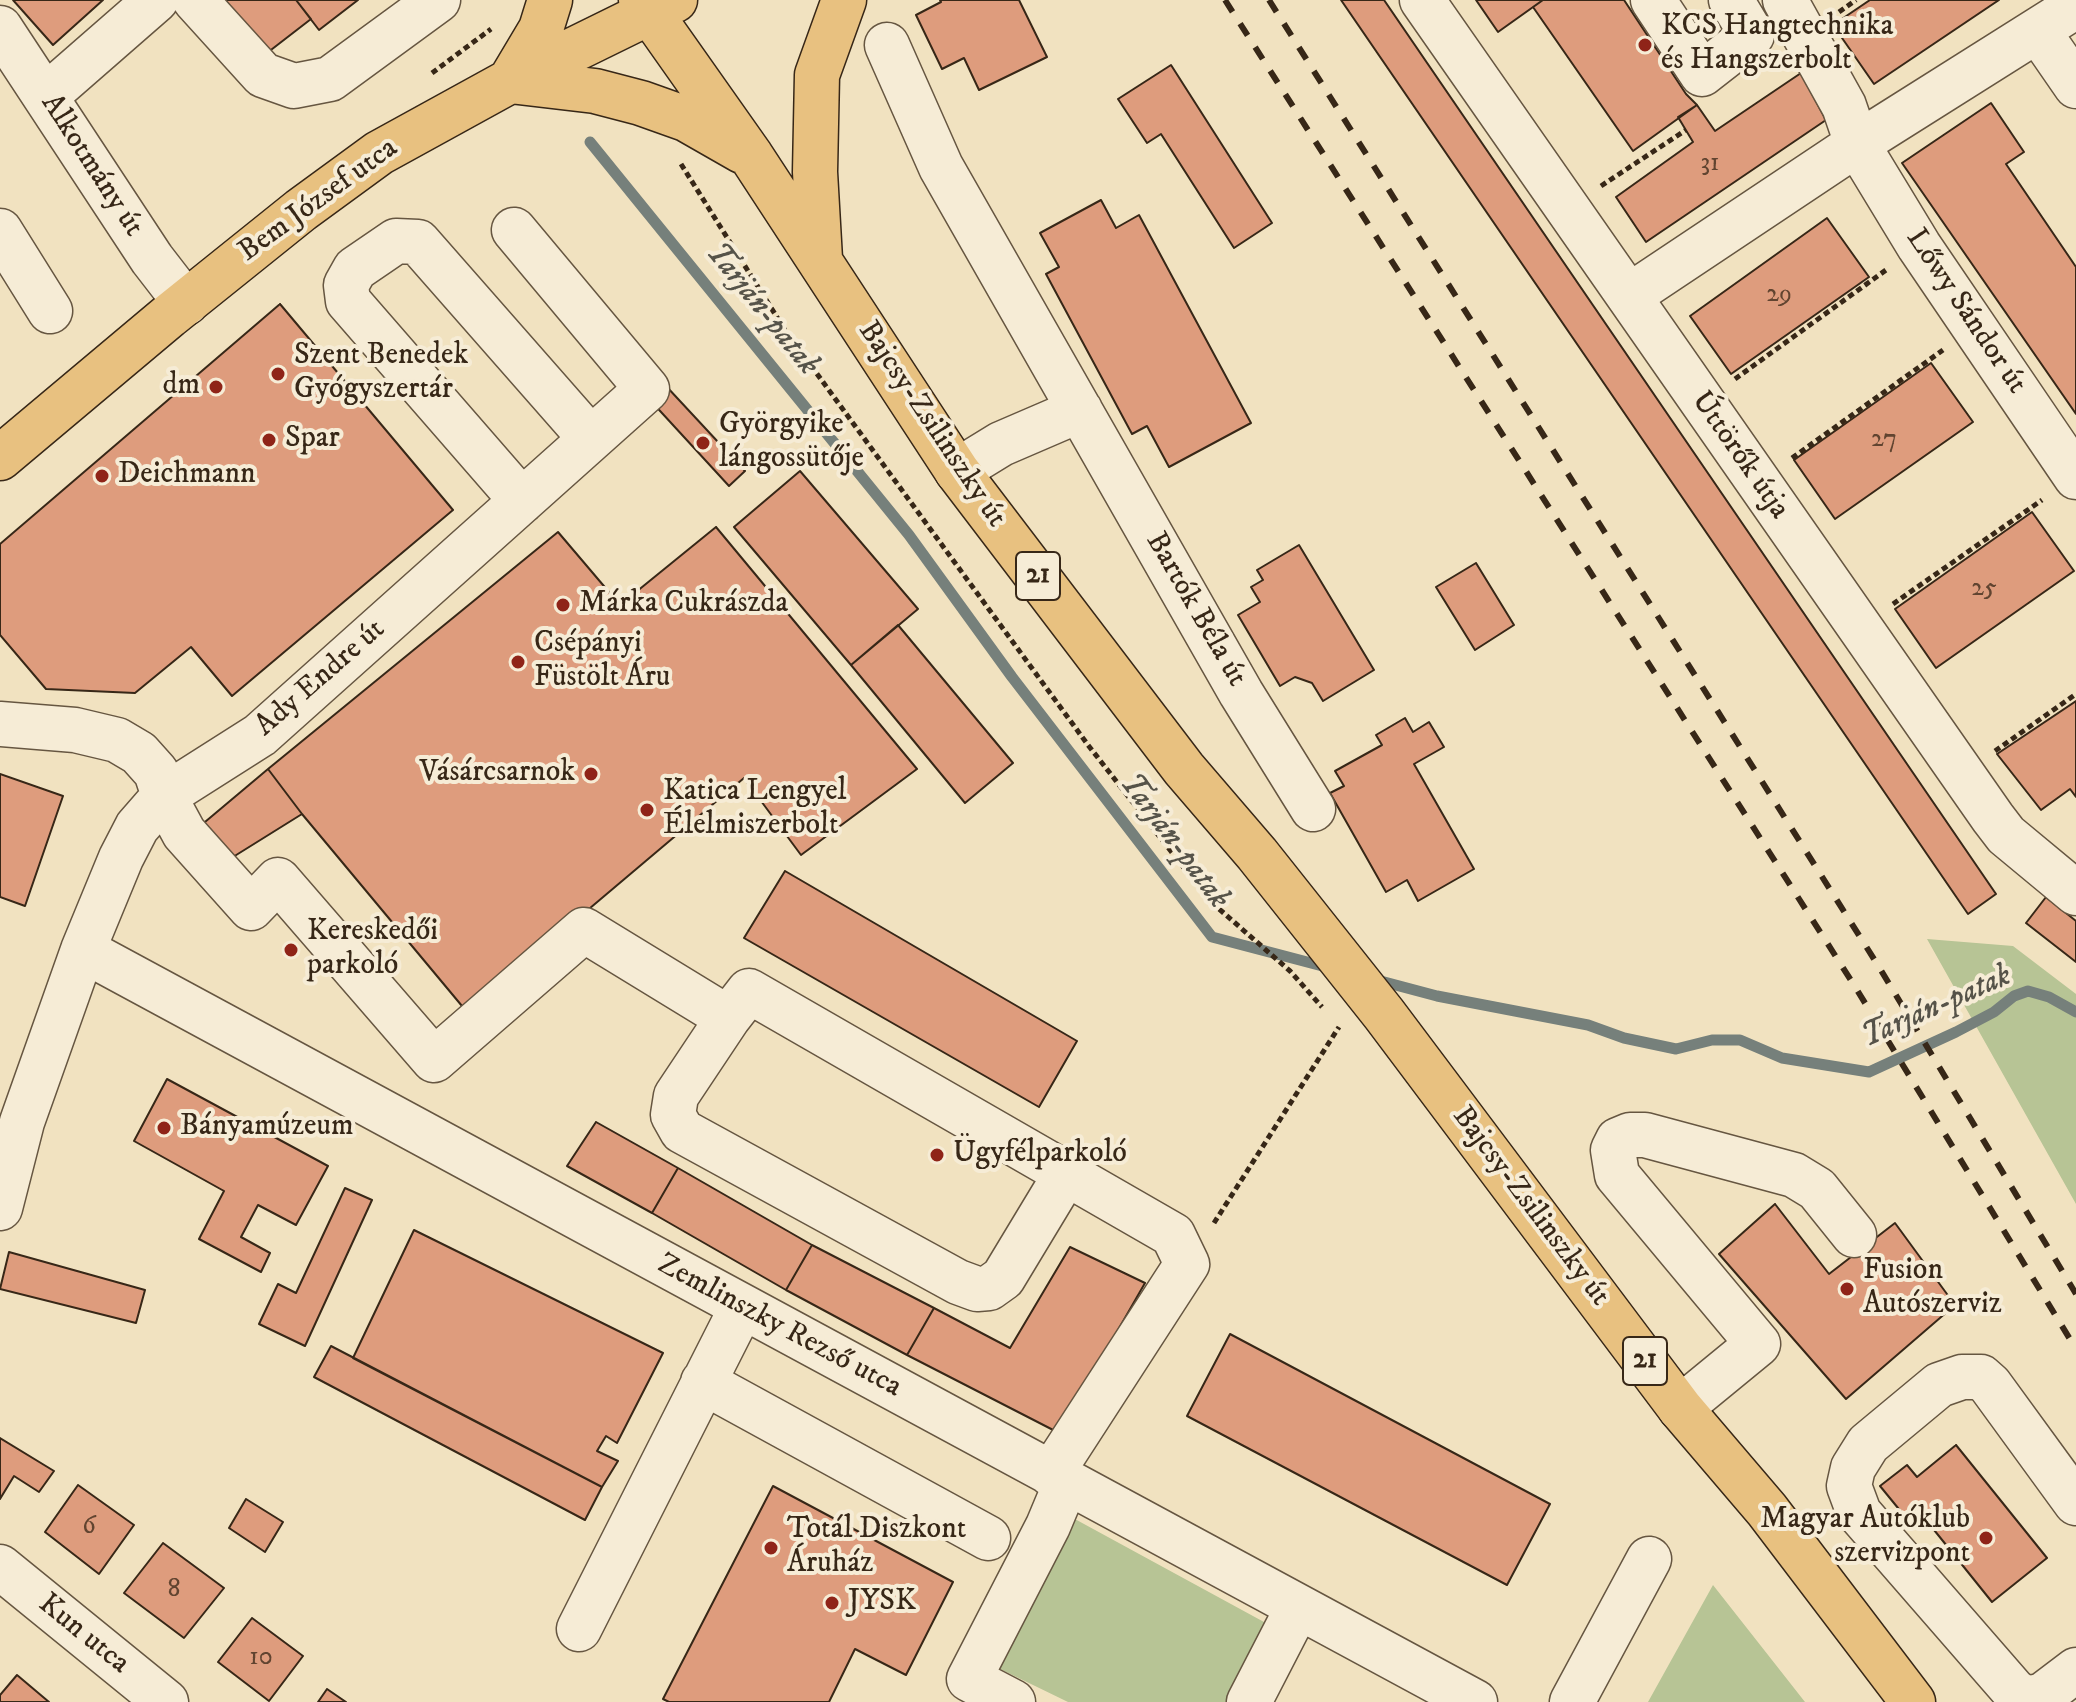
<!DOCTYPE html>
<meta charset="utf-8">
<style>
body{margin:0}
canvas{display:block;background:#f1e2c0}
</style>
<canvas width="2076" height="1702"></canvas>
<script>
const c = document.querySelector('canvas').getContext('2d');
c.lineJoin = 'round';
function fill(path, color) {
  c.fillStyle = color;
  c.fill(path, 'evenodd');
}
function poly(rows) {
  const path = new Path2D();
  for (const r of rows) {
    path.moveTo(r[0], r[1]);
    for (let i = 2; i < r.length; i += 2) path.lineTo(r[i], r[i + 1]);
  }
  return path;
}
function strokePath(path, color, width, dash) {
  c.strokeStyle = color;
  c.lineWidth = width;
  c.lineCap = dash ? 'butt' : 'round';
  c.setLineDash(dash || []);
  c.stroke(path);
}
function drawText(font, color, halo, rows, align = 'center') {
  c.font = font + ' "IM FELL DW Pica",serif';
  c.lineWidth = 8;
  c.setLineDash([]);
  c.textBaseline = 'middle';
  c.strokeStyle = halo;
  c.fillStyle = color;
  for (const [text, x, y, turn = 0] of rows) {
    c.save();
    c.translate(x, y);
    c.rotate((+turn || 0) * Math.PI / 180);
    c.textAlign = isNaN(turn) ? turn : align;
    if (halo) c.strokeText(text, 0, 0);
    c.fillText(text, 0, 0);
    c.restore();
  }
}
fill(poly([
 [1927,939,2013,946,2076,994,2076,1204],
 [1073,1518,1275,1628,1234,1702,1068,1702,996,1667],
 [1713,1585,1805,1702,1648,1702]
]), '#b7c495');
strokePath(poly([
 [590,142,909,535,1012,677,1212,937,1330,968],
 [1373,979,1437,996,1588,1025,1624,1038,1676,1049,1712,1040,1740,1040,1782,1058,1869,1072,1956,1032,1994,1012,2014,996,2028,991,2049,997,2076,1012]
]), '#76807b', 11);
const building = poly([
 [13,0,103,0,53,45,13,0],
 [225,0,296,0,311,19,267,53,225,0],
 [296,0,358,0,319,30,296,0],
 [940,0,1019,0,1047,57,979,90,964,58,942,69,916,15,941,2,940,0],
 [1341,0,1384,0,1996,894,1968,914,1341,0],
 [1476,0,1543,0,1498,32,1476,0],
 [1543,0,1624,0,1686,94,1697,105,1633,151,1533,7,1543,0],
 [1870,0,1999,0,1874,84,1833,25,1870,0],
 [1171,65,1272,223,1234,248,1161,134,1147,143,1118,99,1171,65],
 [1801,73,1826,120,1646,242,1616,197,1693,142,1678,117,1697,105,1715,131,1801,73],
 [1991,103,2024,152,2006,164,2076,267,2076,414,1902,163,1991,103],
 [1101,200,1116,228,1139,215,1251,423,1169,467,1147,426,1132,434,1046,274,1059,267,1040,233,1101,200],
 [1827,218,1869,277,1731,374,1690,316,1827,218],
 [280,304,453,510,232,696,191,647,135,693,46,689,0,635,0,544,280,304],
 [1931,363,1973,422,1835,519,1794,460,1931,363],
 [666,386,745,471,729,486,650,400,666,386],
 [800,471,918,609,851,665,734,527,800,471],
 [2032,512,2074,571,1936,668,1895,609,2032,512],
 [716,527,917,769,801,855,744,778,467,1012,302,814,268,769,558,532,620,605,716,527],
 [1299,545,1374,670,1323,701,1312,683,1295,677,1280,686,1238,615,1260,602,1251,587,1263,580,1257,570,1299,545],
 [1476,563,1514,625,1475,650,1436,587,1476,563],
 [898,625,1013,763,965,803,851,665,898,625],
 [2076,701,2076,797,2070,789,2041,810,1997,754,2076,701],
 [1405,718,1413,732,1429,722,1444,747,1414,764,1474,869,1418,901,1407,880,1386,892,1330,793,1344,786,1335,771,1382,745,1376,735,1405,718],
 [268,769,302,814,225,862,199,827,268,769],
 [0,774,63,796,25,906,0,897,0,774],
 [785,871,1077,1041,1039,1107,744,938,785,871],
 [2046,897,2076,921,2076,962,2026,923,2046,897],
 [167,1079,328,1166,296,1225,258,1205,241,1237,270,1253,261,1272,199,1239,224,1191,134,1141,167,1079],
 [596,1122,678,1168,652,1213,567,1166,596,1122],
 [678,1168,812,1245,786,1290,652,1213,678,1168],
 [345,1188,372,1200,305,1346,259,1324,278,1284,296,1293,345,1188],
 [1775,1204,1829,1274,1895,1223,1955,1305,1846,1399,1719,1254,1775,1204],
 [414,1230,663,1353,617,1443,606,1436,597,1451,618,1461,602,1487,353,1358,414,1230],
 [812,1245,934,1308,907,1355,786,1290,812,1245],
 [1070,1247,1145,1283,1059,1433,907,1355,934,1308,1010,1348,1070,1247],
 [9,1252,145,1290,136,1323,0,1289,9,1252],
 [1230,1334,1550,1504,1507,1585,1187,1416,1230,1334],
 [331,1346,602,1487,585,1520,314,1377,331,1346],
 [0,1438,54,1471,39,1492,14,1476,0,1499,0,1438],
 [1956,1445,2047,1558,1992,1602,1918,1510,1907,1519,1880,1486,1907,1465,1917,1477,1956,1445],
 [78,1485,134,1525,99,1574,45,1532,78,1485],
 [773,1486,953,1582,906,1675,855,1649,829,1702,669,1702,663,1699,773,1486],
 [246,1499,283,1522,265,1552,229,1528,246,1499],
 [163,1543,224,1588,184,1638,124,1593,163,1543],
 [252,1618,303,1656,269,1701,218,1662,252,1618],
 [17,1675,49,1702,0,1702,0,1695,17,1675],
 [327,1689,346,1702,318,1702,327,1689]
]);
fill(building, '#de9c7d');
strokePath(building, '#372717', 2);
const minor = poly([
 [195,0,263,75,294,86,330,79,438,0],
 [1422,0,1993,818,2006,835,2076,893],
 [1653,0,1702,74,1752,35,1731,0],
 [1785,0,1844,106,1857,144,1919,246,2076,477],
 [0,28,152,259,186,303],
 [2038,31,2076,86],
 [887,45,941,167,1241,693,1313,809],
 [46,96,156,0],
 [0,231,50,311],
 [1629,296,1857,144,2076,6],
 [957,471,1001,444,1080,410],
 [522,501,348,301,346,285,355,269,396,241,418,242,591,439],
 [0,724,75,730,117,740,139,753,156,772,164,796,184,833,251,908,278,880,434,1060,584,930,728,1018,749,991,1173,1235,1187,1264,1051,1474],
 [83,950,1475,1702],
 [728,1018,676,1096,673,1115,682,1131,958,1282,977,1289,989,1288,1003,1278,1067,1172],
 [0,1208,22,1122,83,950,121,858,137,827,164,796,260,735,647,389,514,230],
 [703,1382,988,1538],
 [1680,1408,1758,1344,1617,1175,1613,1150,1618,1140,1630,1135,1645,1135,1794,1175,1817,1189,1854,1235],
 [2076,1503,1990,1385,1981,1377,1962,1377,1939,1385,1868,1444,1853,1468,1849,1486,1859,1513,2013,1690,2021,1696,2031,1698,2043,1695,2076,1670],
 [0,1567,166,1702],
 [579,1629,742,1307],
 [1013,1702,969,1679,1048,1526,1066,1483],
 [1249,1702,1298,1607],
 [1572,1702,1649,1559]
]);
const major = poly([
 [641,0,751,156,957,471,1184,769,1257,854,1384,1014,1680,1408,1767,1510,1913,1702],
 [510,81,595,91,641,103,686,119,742,151],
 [510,81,541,29,550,0],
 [820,259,815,172,817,75,844,0],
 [0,458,169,316,301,210,379,153,510,81,675,0]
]);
strokePath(minor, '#665641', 47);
strokePath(major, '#372717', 47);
strokePath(poly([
 [1839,12,1856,0],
 [432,73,491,29],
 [681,164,785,330,1088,745,1210,901,1290,971,1322,1007],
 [1601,186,1686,130],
 [1735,379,1886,270],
 [1792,458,1943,350],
 [1893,604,2042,500],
 [1995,751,2076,694],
 [1214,1223,1339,1027]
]), '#372717', 5, [6, 4]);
strokePath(minor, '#f6ecd6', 44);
strokePath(major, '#e8c180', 44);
strokePath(poly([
 [1225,0,1854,985,2076,1349],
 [1269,0,1879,967,2076,1294]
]), '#372717', 6, [14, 14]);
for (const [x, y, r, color] of [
 [1645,45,8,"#8f2418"],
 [278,374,8,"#8f2418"],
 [216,387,8,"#8f2418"],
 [269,440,8,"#8f2418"],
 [703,443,8,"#8f2418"],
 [102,476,8,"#8f2418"],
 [563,605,8,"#8f2418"],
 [518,662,8,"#8f2418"],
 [591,774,8,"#8f2418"],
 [647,810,8,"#8f2418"],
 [291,950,8,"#8f2418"],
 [164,1128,8,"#8f2418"],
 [937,1155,8,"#8f2418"],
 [1847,1289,8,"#8f2418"],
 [1986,1538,8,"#8f2418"],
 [771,1548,8,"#8f2418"],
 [832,1603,8,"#8f2418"]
]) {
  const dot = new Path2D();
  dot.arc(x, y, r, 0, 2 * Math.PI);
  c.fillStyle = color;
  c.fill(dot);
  strokePath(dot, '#f6ecd6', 3);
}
drawText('26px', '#614430', null, [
 ["31",1710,165],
 ["29",1779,296],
 ["27",1884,441],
 ["25",1984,590],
 ["6",89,1528],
 ["8",174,1591],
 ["10",261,1659]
]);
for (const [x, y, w] of [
 [1038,576,44],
 [1645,1361,44]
]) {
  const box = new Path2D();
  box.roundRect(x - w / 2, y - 24, w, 48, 6);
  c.fillStyle = '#f6ecd6';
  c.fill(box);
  strokePath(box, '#372717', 2);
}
drawText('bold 28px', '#372717', null, [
 ["21",1038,576],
 ["21",1645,1361]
]);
drawText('30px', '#372717', '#f6ecd6', [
 ["KCS Hangtechnika",1661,28],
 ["és Hangszerbolt",1661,62],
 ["Szent Benedek",294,357],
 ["Gyógyszertár",294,391],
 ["dm",200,387,"right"],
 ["Györgyike",719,426],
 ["lángossütője",719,460],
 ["Spar",285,440],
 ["Deichmann",118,476],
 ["Márka Cukrászda",579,605],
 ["Csépányi",534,645],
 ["Füstölt Áru",534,679],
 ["Vásárcsarnok",575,774,"right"],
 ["Katica Lengyel",663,793],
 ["Élelmiszerbolt",663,827],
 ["Kereskedői",307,933],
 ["parkoló",307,967],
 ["Bányamúzeum",180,1128],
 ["Ügyfélparkoló",953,1155],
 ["Fusion",1863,1272],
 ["Autószerviz",1863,1306],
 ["Magyar Autóklub",1970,1521,"right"],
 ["szervizpont",1970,1555,"right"],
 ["Totál Diszkont",787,1531],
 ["Áruház",787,1565],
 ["JYSK",848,1603]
], 'left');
drawText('30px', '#372717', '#f6ecd6', [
 ["Alkotmány út",91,166,57],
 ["Bem József utca",319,201,-36],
 ["Lőwy Sándor út",1965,312,56],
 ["Bajcsy-Zsilinszky út",931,425,56],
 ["Úttörők útja",1739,456,55],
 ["Bartók Béla út",1195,610,60],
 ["Ady Endre út",321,679,-41],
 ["Bajcsy-Zsilinszky út",1530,1207,53],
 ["Zemlinszky Rezső utca",779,1327,28],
 ["Kun utca",83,1635,39]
]);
drawText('italic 32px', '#565349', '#f6ecd6', [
 ["Tarján-patak",761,310,51],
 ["Tarján-patak",1173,842,53],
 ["Tarján-patak",1937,1008,-24]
]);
</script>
